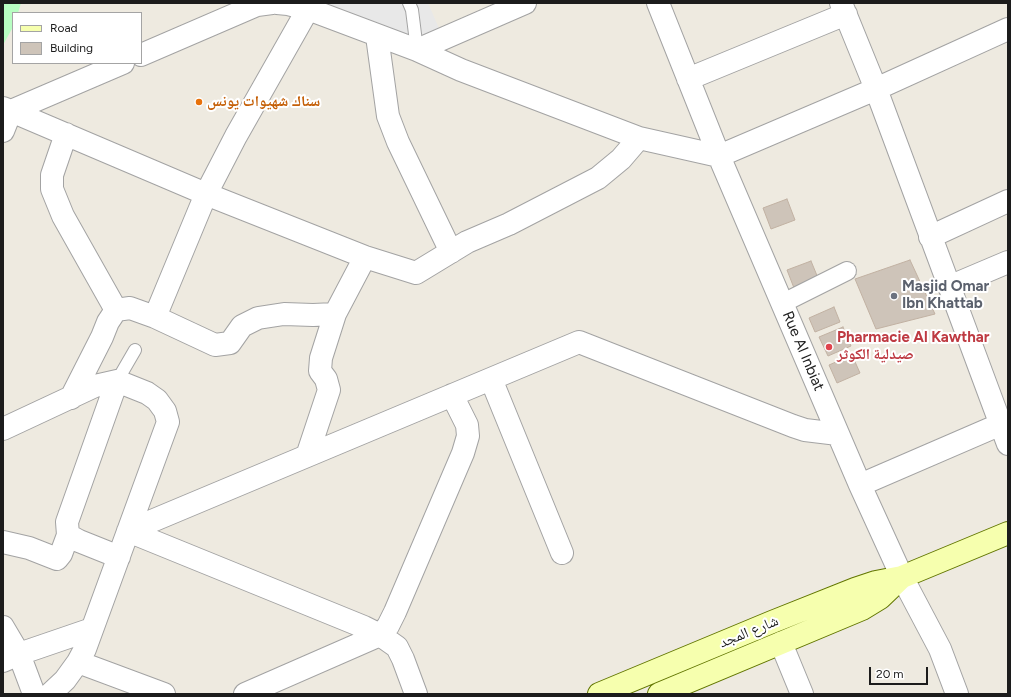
<!DOCTYPE html>
<meta charset="utf-8">
<style>
body{margin:0}
#map{position:relative;width:1011px;height:697px;overflow:hidden;background:#eeeae0;font-family:Figtree,sans-serif}
canvas{display:block}
.frame{position:absolute;inset:0;border:4px solid #1c1c1c;pointer-events:none}
.legend{position:absolute;left:12px;top:12px;width:130px;height:52px;box-sizing:border-box;background:#fff;border:1px solid #a4a4a4;margin:0;padding:5px 7px;list-style:none;font-size:12px;color:#1c1c1c}
.legend li{display:flex;align-items:center;gap:8px;height:20px}
.legend b{width:20px;border:1px solid #a4a4a4}
.scale{position:absolute;left:869px;top:667px;width:59px;height:18px;box-sizing:border-box;border:2px solid #1c1c1c;border-top:0;padding-left:5px;font-size:12px;line-height:14px;white-space:nowrap;color:#1c1c1c;-webkit-text-stroke:3px #fff;paint-order:stroke}
</style>
<div id="map">
<canvas width="1011" height="697"></canvas>
<div class="frame"></div>
<ul class="legend">
<li><b style="height:5px;background:#f6ffae"></b>Road</li>
<li><b style="height:11px;background:#cec4b9"></b>Building</li>
</ul>
<div class="scale">20 m</div>
</div>
<script>
const c = document.querySelector('canvas').getContext('2d');
c.lineJoin = 'round';
function fill(path, color) {
  c.fillStyle = color;
  c.fill(path, 'evenodd');
}
function poly(rows) {
  const path = new Path2D();
  for (const r of rows) {
    path.moveTo(r[0], r[1]);
    for (let i = 2; i < r.length; i += 2) path.lineTo(r[i], r[i + 1]);
  }
  return path;
}
function strokePath(path, color, width, dash) {
  c.strokeStyle = color;
  c.lineWidth = width;
  c.lineCap = dash ? 'butt' : 'round';
  c.setLineDash(dash || []);
  c.stroke(path);
}
function drawText(font, color, halo, rows, align = 'center') {
  c.font = font + ' Figtree,"Noto Naskh Arabic",sans-serif';
  c.lineWidth = 4;
  c.setLineDash([]);
  c.textBaseline = 'middle';
  c.strokeStyle = halo;
  c.fillStyle = color;
  for (const [text, x, y, turn = 0] of rows) {
    c.save();
    c.translate(x, y);
    c.rotate((+turn || 0) * Math.PI / 180);
    c.textAlign = isNaN(turn) ? turn : align;
    if (halo) c.strokeText(text, 0, 0);
    c.fillText(text, 0, 0);
    c.restore();
  }
}
fill(poly([
 [3,3,21,3,18,13,13,13,13,27,3,45]
]), '#b8fec2');
fill(poly([
 [315,3,428,3,448,49]
]), '#e8e8e8');
const building = poly([
 [787,199,795,220,771,229,763,208,787,199],
 [910,260,935,314,876,329,855,279,910,260],
 [811,261,818,278,794,288,787,270,811,261],
 [834,307,840,322,815,332,809,318,834,307],
 [843,327,851,346,828,356,819,337,843,327],
 [852,355,860,373,837,383,829,365,852,355]
]);
fill(building, '#cec4b9');
strokePath(building, '#c1b1a2', 1);
const service = poly([
 [409,3,412,10,417,50],
 [117,381,135,350]
]);
const pedestrian = poly([
 [783,303,847,271]
]);
const minor = poly([
 [277,3,288,4,308,9,417,50,461,70,639,138,719,156,876,89,1008,29],
 [658,3,719,156,860,485,902,577,940,649,957,694],
 [841,3,876,89,1008,444],
 [377,36,388,116,398,142,451,252],
 [417,50,525,3],
 [141,55,257,5,272,3],
 [688,79,846,14],
 [3,108,11,111,123,63],
 [3,131,11,111,206,194,365,257,416,273,467,242,509,224,598,178,621,159,639,138],
 [66,134,52,175,52,189,63,216,116,310],
 [930,237,1008,201],
 [949,287,1008,262],
 [155,317,215,345,230,343,242,326,258,318,284,314,313,315,335,314,365,257],
 [491,379,562,553],
 [117,381,67,522,68,535,79,541,119,557],
 [71,398,102,337,108,322,116,310,130,308,155,317,206,194,236,136,308,9],
 [3,429,95,386,117,381,147,393,157,400,165,411,168,422,85,649,78,662,65,680,50,694],
 [307,456,329,390,326,379,320,371,321,358,335,314],
 [860,485,1008,421],
 [128,531,579,342,793,426,805,430,838,434],
 [128,531,364,627,380,635,397,647,403,659,416,694],
 [3,542,29,548,57,559,61,554,68,535],
 [3,627,19,654,34,694],
 [781,643,802,694],
 [3,661,19,654,92,629],
 [78,662,164,694],
 [245,694,380,635,388,626,395,612,463,453,468,436,467,425,452,395]
]);
const secondary = poly([
 [599,694,772,622,855,589,876,582,902,577,1008,533],
 [659,694,862,609,880,598,902,577]
]);
strokePath(service, '#a3a3a3', 14);
strokePath(pedestrian, '#a3a3a3', 20);
strokePath(minor, '#a3a3a3', 24);
strokePath(secondary, '#627600', 24);
strokePath(service, '#fff', 12);
strokePath(pedestrian, '#fff', 18);
strokePath(minor, '#fff', 22);
strokePath(secondary, '#f6ffae', 22);
for (const [x, y, r, color] of [
 [199,102,4,"#e8710a"],
 [894,296,4,"#6b7280"],
 [829,347,4,"#e0444e"]
]) {
  const dot = new Path2D();
  dot.arc(x, y, r, 0, 2 * Math.PI);
  c.fillStyle = color;
  c.fill(dot);
  strokePath(dot, '#fff', 1.5);
}
drawText('bold 15px', '#c56008', '#fff', [
 ["سناك شهيوات يونس",207,102]
], 'left');
drawText('bold 15px', '#5b616d', '#fff', [
 ["Masjid Omar",902,287],
 ["Ibn Khattab",902,304]
], 'left');
drawText('bold 15px', '#be3a42', '#fff', [
 ["Pharmacie Al Kawthar",837,338],
 ["صيدلية الكوثر",837,355]
], 'left');
drawText('15px', '#1c1c1c', '#fff', [
 ["Rue Al Inbiat",803,351,67],
 ["شارع المجد",749,632,-22]
]);
</script>
